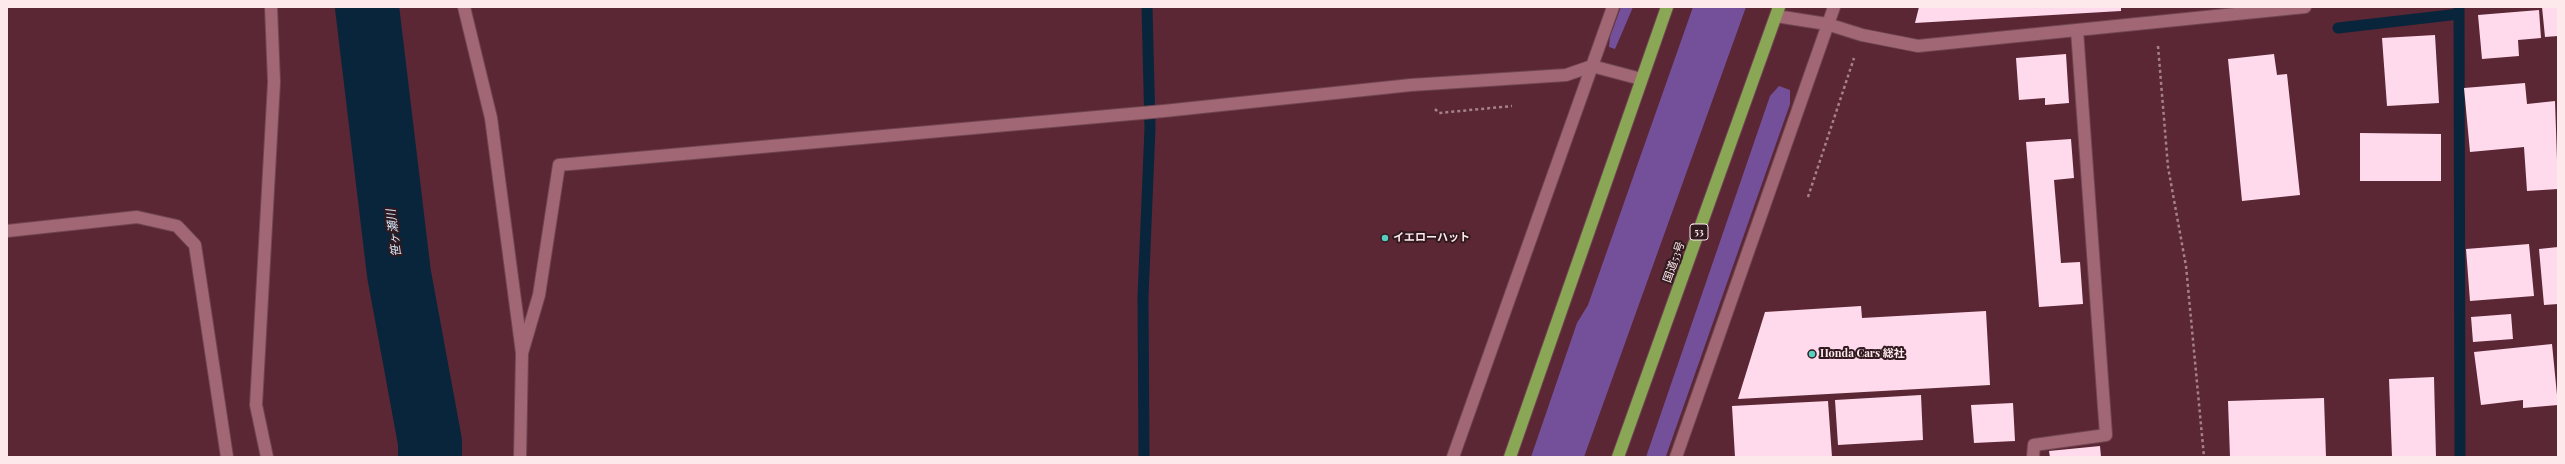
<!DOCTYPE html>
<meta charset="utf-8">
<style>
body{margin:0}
#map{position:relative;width:2565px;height:464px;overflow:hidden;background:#5b2735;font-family:"Playfair Display",serif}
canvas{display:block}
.frame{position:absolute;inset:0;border:8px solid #fde8ec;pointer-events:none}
</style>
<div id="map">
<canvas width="2565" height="464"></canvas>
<div class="frame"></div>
</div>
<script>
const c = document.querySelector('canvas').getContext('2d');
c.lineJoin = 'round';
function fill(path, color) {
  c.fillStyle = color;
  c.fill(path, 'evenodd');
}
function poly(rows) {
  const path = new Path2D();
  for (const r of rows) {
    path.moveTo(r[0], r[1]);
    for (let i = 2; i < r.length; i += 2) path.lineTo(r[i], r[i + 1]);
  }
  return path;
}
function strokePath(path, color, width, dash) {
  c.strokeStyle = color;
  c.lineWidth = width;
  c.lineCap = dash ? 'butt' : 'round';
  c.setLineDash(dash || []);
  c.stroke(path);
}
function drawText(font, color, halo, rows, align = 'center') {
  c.font = font + ' "Playfair Display","Noto Sans JP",serif';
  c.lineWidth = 4;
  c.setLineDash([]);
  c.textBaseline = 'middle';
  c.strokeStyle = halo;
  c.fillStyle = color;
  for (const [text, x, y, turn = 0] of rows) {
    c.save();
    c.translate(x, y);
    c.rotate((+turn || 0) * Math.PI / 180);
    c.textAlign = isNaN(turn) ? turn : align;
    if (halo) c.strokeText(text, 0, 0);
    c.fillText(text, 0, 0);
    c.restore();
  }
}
fill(poly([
 [1621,7,1633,7,1615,49,1609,47,1610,37],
 [1693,7,1746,7,1584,457,1531,457,1577,323,1588,305],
 [1779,86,1790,90,1790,104,1666,456,1646,457,1770,96]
]), '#75509a');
strokePath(poly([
 [2459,7,2460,457],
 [2338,28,2459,14],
 [1144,457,1143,297,1150,128,1147,7]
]), '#09253b', 11);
strokePath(poly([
 [367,7,399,274,430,442,430,457]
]), '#09253b', 64);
fill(poly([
 [1919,7,2121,7,2121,11,1915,23],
 [2542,7,2558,7,2558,36,2545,37],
 [2539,10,2541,38,2518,40,2519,56,2482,59,2478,15],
 [2435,35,2439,103,2387,106,2382,38],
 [2066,54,2069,103,2045,105,2045,98,2019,100,2016,58],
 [2274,54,2277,75,2287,74,2300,195,2242,201,2228,59],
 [2525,83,2527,104,2555,101,2558,189,2527,191,2524,147,2470,152,2464,88],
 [2360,133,2441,134,2441,181,2360,181],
 [2071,139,2074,178,2054,180,2061,263,2080,262,2083,304,2039,307,2026,142],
 [2529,244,2534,296,2470,301,2466,249],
 [2558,247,2558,304,2544,305,2539,249],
 [1861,306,1862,318,1986,311,1990,385,1738,399,1765,312],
 [2511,314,2513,339,2473,342,2471,317],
 [2552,344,2558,405,2523,408,2523,400,2481,405,2474,352],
 [2434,377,2436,457,2392,457,2389,379],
 [1921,395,1923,440,1838,445,1835,400],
 [2324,398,2326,457,2230,457,2228,401],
 [1828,401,1832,457,1735,457,1732,406],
 [2013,403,2015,441,1974,443,1971,405],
 [2100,446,2101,457,2050,457,2049,451]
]), '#fedaec');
const minor = poly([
 [464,7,491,118,522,353,520,457],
 [1776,16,1827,24,1862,35,1918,46,2305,7],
 [7,231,137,217,177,226,195,245,227,457],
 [522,353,539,295,559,165,1164,111,1411,85,1566,75,1592,66,1641,79],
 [267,457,256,405,274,82,271,7],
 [1453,457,1613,7],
 [1676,457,1834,7],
 [2033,457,2034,445,2106,435,2077,30]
]);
const highway = poly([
 [1510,457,1667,7],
 [1618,457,1779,7]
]);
strokePath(minor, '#704652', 14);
strokePath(highway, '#704652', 14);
strokePath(poly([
 [2158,46,2168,167,2186,266,2204,457],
 [1435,109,1439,113,1512,106],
 [1808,197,1854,58]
]), '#a6818a', 2.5, [3, 3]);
strokePath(minor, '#a26774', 12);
strokePath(highway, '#89a755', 12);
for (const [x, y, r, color] of [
 [1385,238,4,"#57cec1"],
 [1812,354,4,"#57cec1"]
]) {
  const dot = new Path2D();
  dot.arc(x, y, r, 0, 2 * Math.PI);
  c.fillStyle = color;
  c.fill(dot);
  strokePath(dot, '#311a1f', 1.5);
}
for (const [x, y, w] of [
 [1699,232,18]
]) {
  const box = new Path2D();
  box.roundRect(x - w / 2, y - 8, w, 16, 3);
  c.fillStyle = '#311a1f';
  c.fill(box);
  strokePath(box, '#fde8ec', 1);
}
drawText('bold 10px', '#fde8ec', null, [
 ["53",1699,232]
]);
drawText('bold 11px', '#fde8ec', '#311a1f', [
 ["イエローハット",1393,238],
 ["Honda Cars 総社",1820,354]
], 'left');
drawText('11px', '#fde8ec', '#311a1f', [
 ["国道53号",1674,262,-70]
]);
drawText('italic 12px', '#d0e4f6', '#311a1f', [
 ["笹ヶ瀬川",394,233,-97]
]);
</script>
